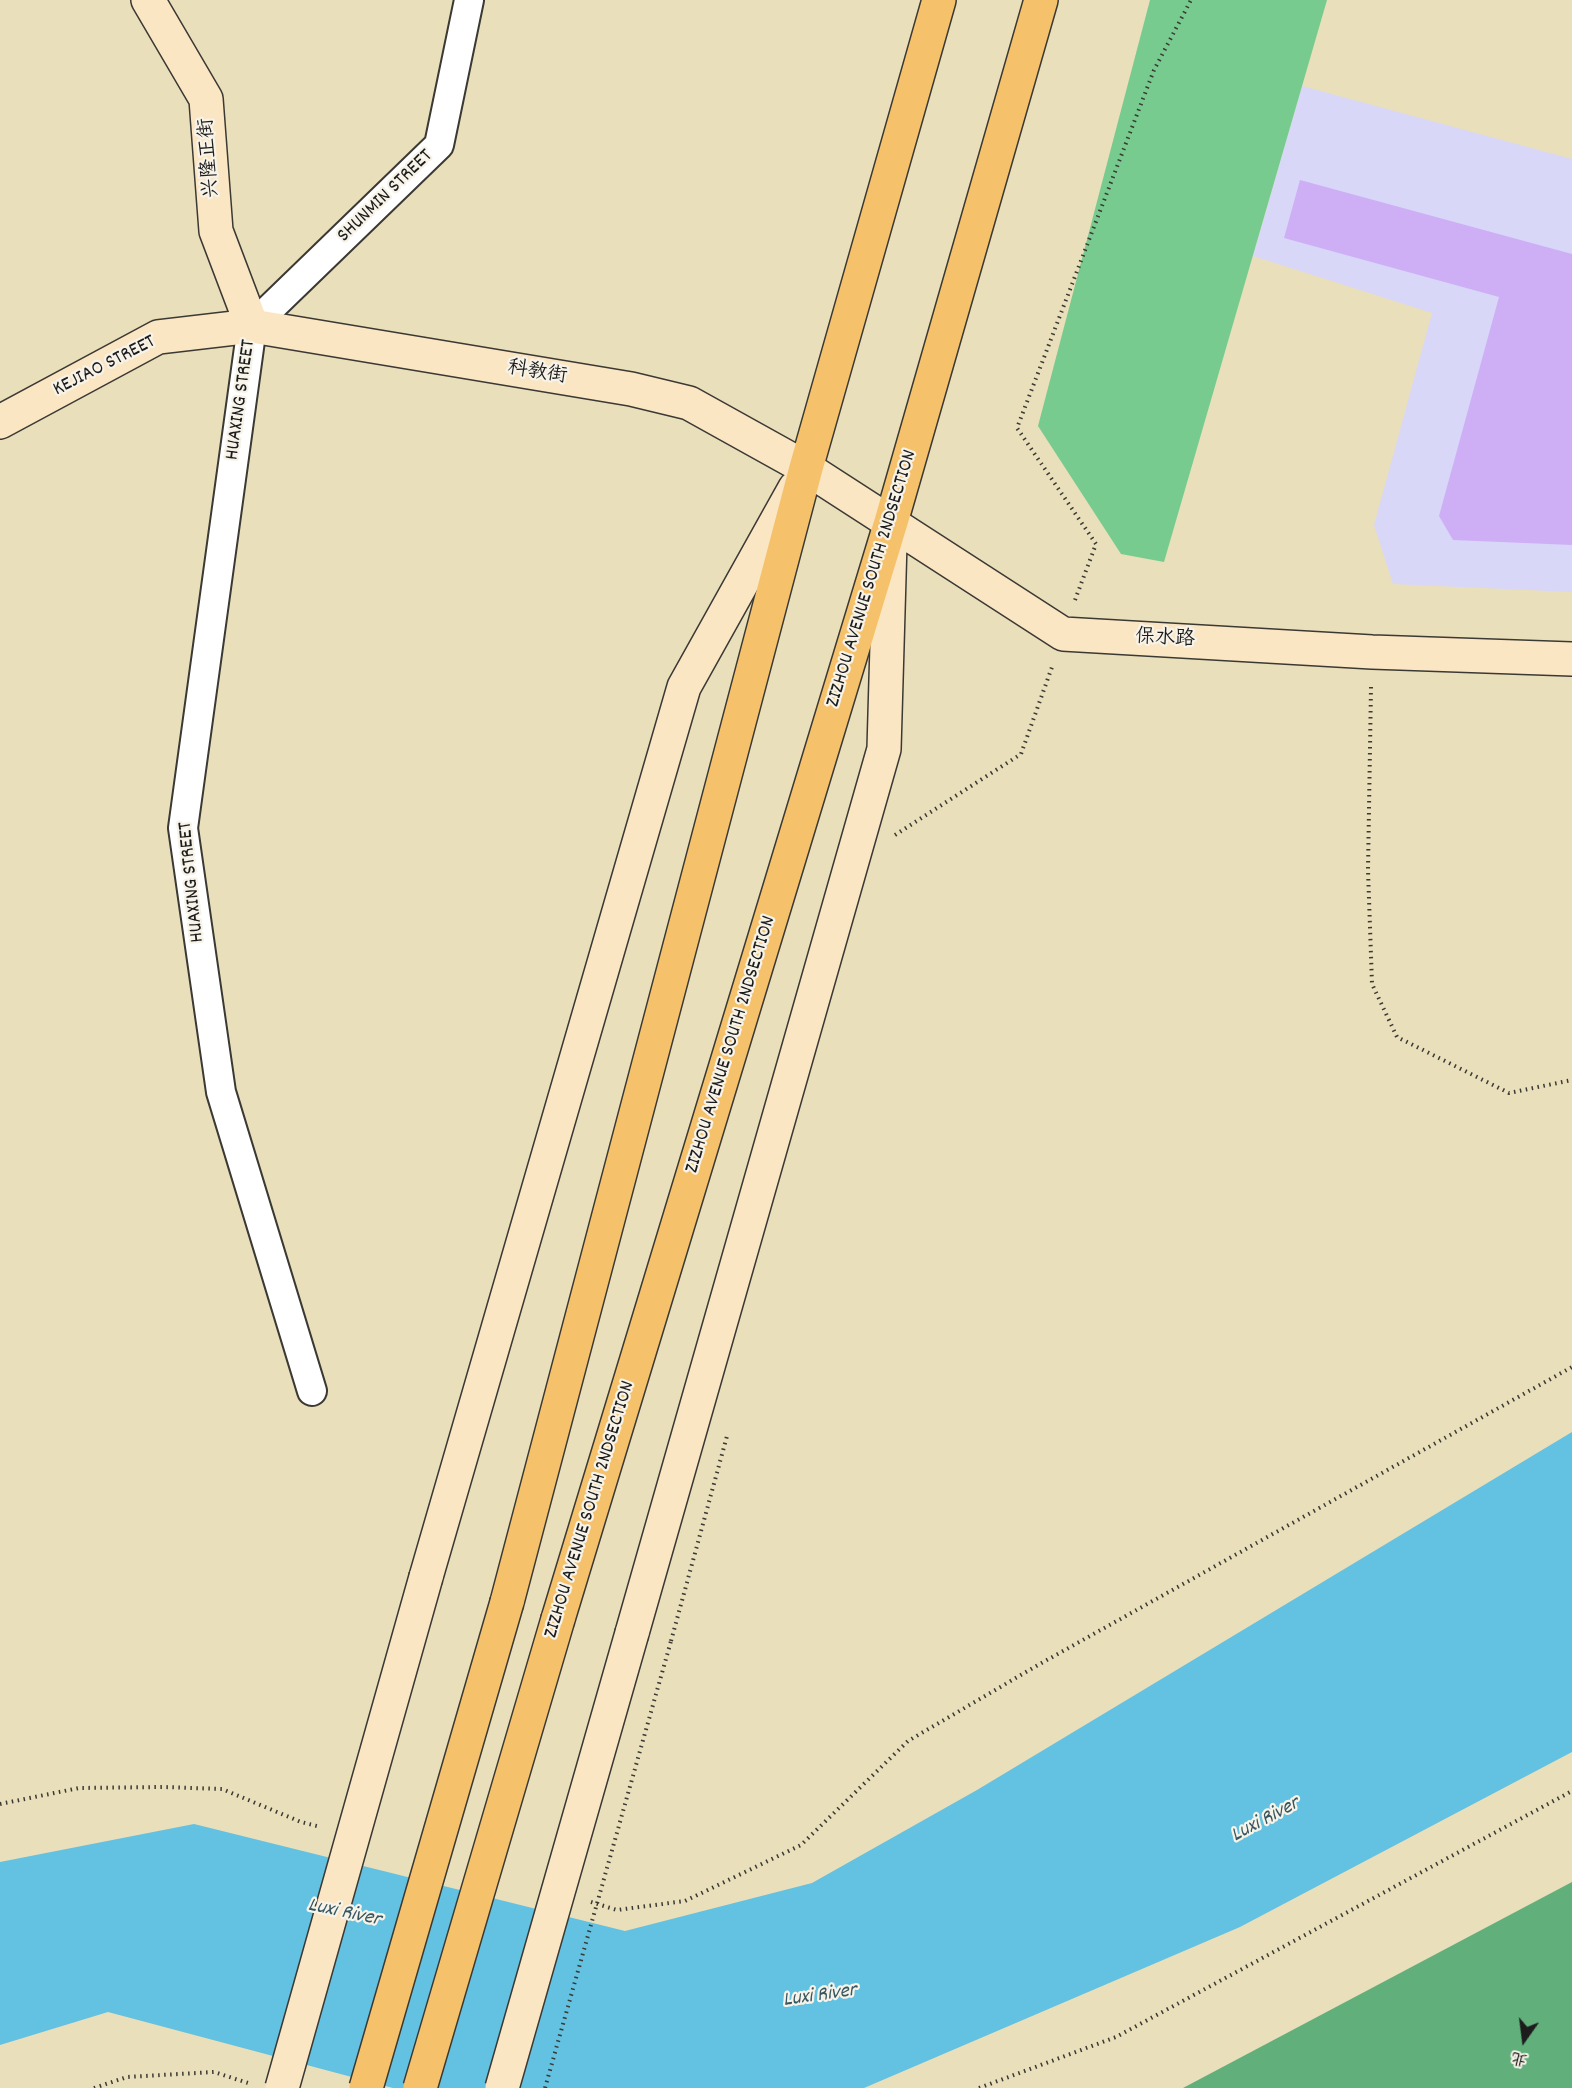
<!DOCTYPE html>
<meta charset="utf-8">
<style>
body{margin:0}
#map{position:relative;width:1572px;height:2088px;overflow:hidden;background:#e9dfbb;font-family:Dekko,"LXGW WenKai TC",sans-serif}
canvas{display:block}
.north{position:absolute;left:1494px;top:2010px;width:60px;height:60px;-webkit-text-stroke:4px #f7f3e8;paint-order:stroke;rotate:194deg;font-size:16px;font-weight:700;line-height:24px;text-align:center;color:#1c1c1c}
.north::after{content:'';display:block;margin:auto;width:21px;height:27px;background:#1c1c1c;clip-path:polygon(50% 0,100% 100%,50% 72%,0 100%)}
</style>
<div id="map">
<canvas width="1572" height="2088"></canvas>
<div class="north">北</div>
</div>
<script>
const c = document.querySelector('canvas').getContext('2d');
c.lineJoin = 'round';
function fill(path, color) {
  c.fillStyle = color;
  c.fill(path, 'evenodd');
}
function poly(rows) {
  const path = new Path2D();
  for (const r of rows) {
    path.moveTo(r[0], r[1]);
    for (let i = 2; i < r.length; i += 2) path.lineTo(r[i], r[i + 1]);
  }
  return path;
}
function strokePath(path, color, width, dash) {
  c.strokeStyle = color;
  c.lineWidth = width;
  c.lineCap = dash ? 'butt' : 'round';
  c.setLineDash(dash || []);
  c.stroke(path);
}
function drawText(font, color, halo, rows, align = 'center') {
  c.font = font + ' Dekko,"LXGW WenKai TC",sans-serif';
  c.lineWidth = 4.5;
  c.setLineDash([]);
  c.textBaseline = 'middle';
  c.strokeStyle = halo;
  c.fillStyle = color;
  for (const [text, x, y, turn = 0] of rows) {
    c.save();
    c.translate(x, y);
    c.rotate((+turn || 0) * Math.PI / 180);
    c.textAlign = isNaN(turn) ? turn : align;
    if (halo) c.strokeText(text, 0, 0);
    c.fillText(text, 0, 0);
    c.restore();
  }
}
fill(poly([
 [1302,86,1572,159,1572,592,1393,584,1374,525,1432,313,1253,256]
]), '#d8d7f8');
fill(poly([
 [1150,0,1327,0,1164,562,1121,554,1038,426]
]), '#77cb8f');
fill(poly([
 [1572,1882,1572,2088,1183,2088]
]), '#61af7a');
fill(poly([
 [1572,1432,1572,1752,1240,1927,864,2088,393,2088,108,2012,0,2045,0,1862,194,1824,625,1931,812,1883,977,1790]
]), '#63c1e1');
fill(poly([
 [1300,180,1572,254,1572,545,1453,540,1439,516,1499,297,1284,238]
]), '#ceaff6');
const street = poly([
 [312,1391,221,1092,183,828,252,326,439,145,469,0]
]);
const secondary = poly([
 [148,0,206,99,216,231,252,326],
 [0,422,158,337,252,326,631,389,689,403,806,468,1063,634,1372,652,1572,659],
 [426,1577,684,687,795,488],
 [632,1633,884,749,890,542]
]);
const primary = poly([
 [507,1602,806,468,939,0],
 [558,1619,891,522,1041,0]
]);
strokePath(street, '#3b3934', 32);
strokePath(secondary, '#3b3934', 36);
strokePath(primary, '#3b3934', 36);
strokePath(poly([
 [1075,600,1096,544,1017,428,1154,70,1191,0],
 [1371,687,1368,870,1372,984,1397,1037,1509,1093,1572,1080],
 [895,835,1021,754,1052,667],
 [671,1641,727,1436],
 [0,1804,79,1788,163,1787,222,1789,301,1822,321,1827],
 [591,1902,617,1910,685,1901,801,1845,908,1741,1038,1665,1572,1367],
 [94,2088,127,2077,214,2072,248,2083],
 [979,2088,1116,2037,1572,1791]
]), '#3b3934', 4, [1.5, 4.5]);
strokePath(street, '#fff', 28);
strokePath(secondary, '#fbe6c4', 33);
strokePath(primary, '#f6c16b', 33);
const secondaryBridge = poly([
 [282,2088,426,1577],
 [502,2088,632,1633]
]);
const primaryBridge = poly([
 [366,2088,507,1602],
 [420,2088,558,1619]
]);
strokePath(secondaryBridge, '#3b3934', 36, []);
strokePath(primaryBridge, '#3b3934', 36, []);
strokePath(poly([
 [545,2088,671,1641]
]), '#3b3934', 4, [1.5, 4.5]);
strokePath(secondaryBridge, '#fbe6c4', 33);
strokePath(primaryBridge, '#f6c16b', 33);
drawText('20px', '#1c1c1c', '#f7f3e8', [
 ["兴隆正街",211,158,-94],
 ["SHUNMIN STREET",386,197,-44],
 ["KEJIAO STREET",105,367,-27],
 ["科教街",537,374,9],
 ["HUAXING STREET",242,400,-82],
 ["ZIZHOU AVENUE SOUTH 2NDSECTION",873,579,-73],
 ["保水路",1165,640,3],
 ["HUAXING STREET",193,882,-96],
 ["ZIZHOU AVENUE SOUTH 2NDSECTION",732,1045,-73],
 ["ZIZHOU AVENUE SOUTH 2NDSECTION",591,1510,-73]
]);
drawText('italic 21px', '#355661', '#f7f3e8', [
 ["Luxi River",1266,1821,-28],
 ["Luxi River",344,1914,12],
 ["Luxi River",820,1997,-8]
]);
</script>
